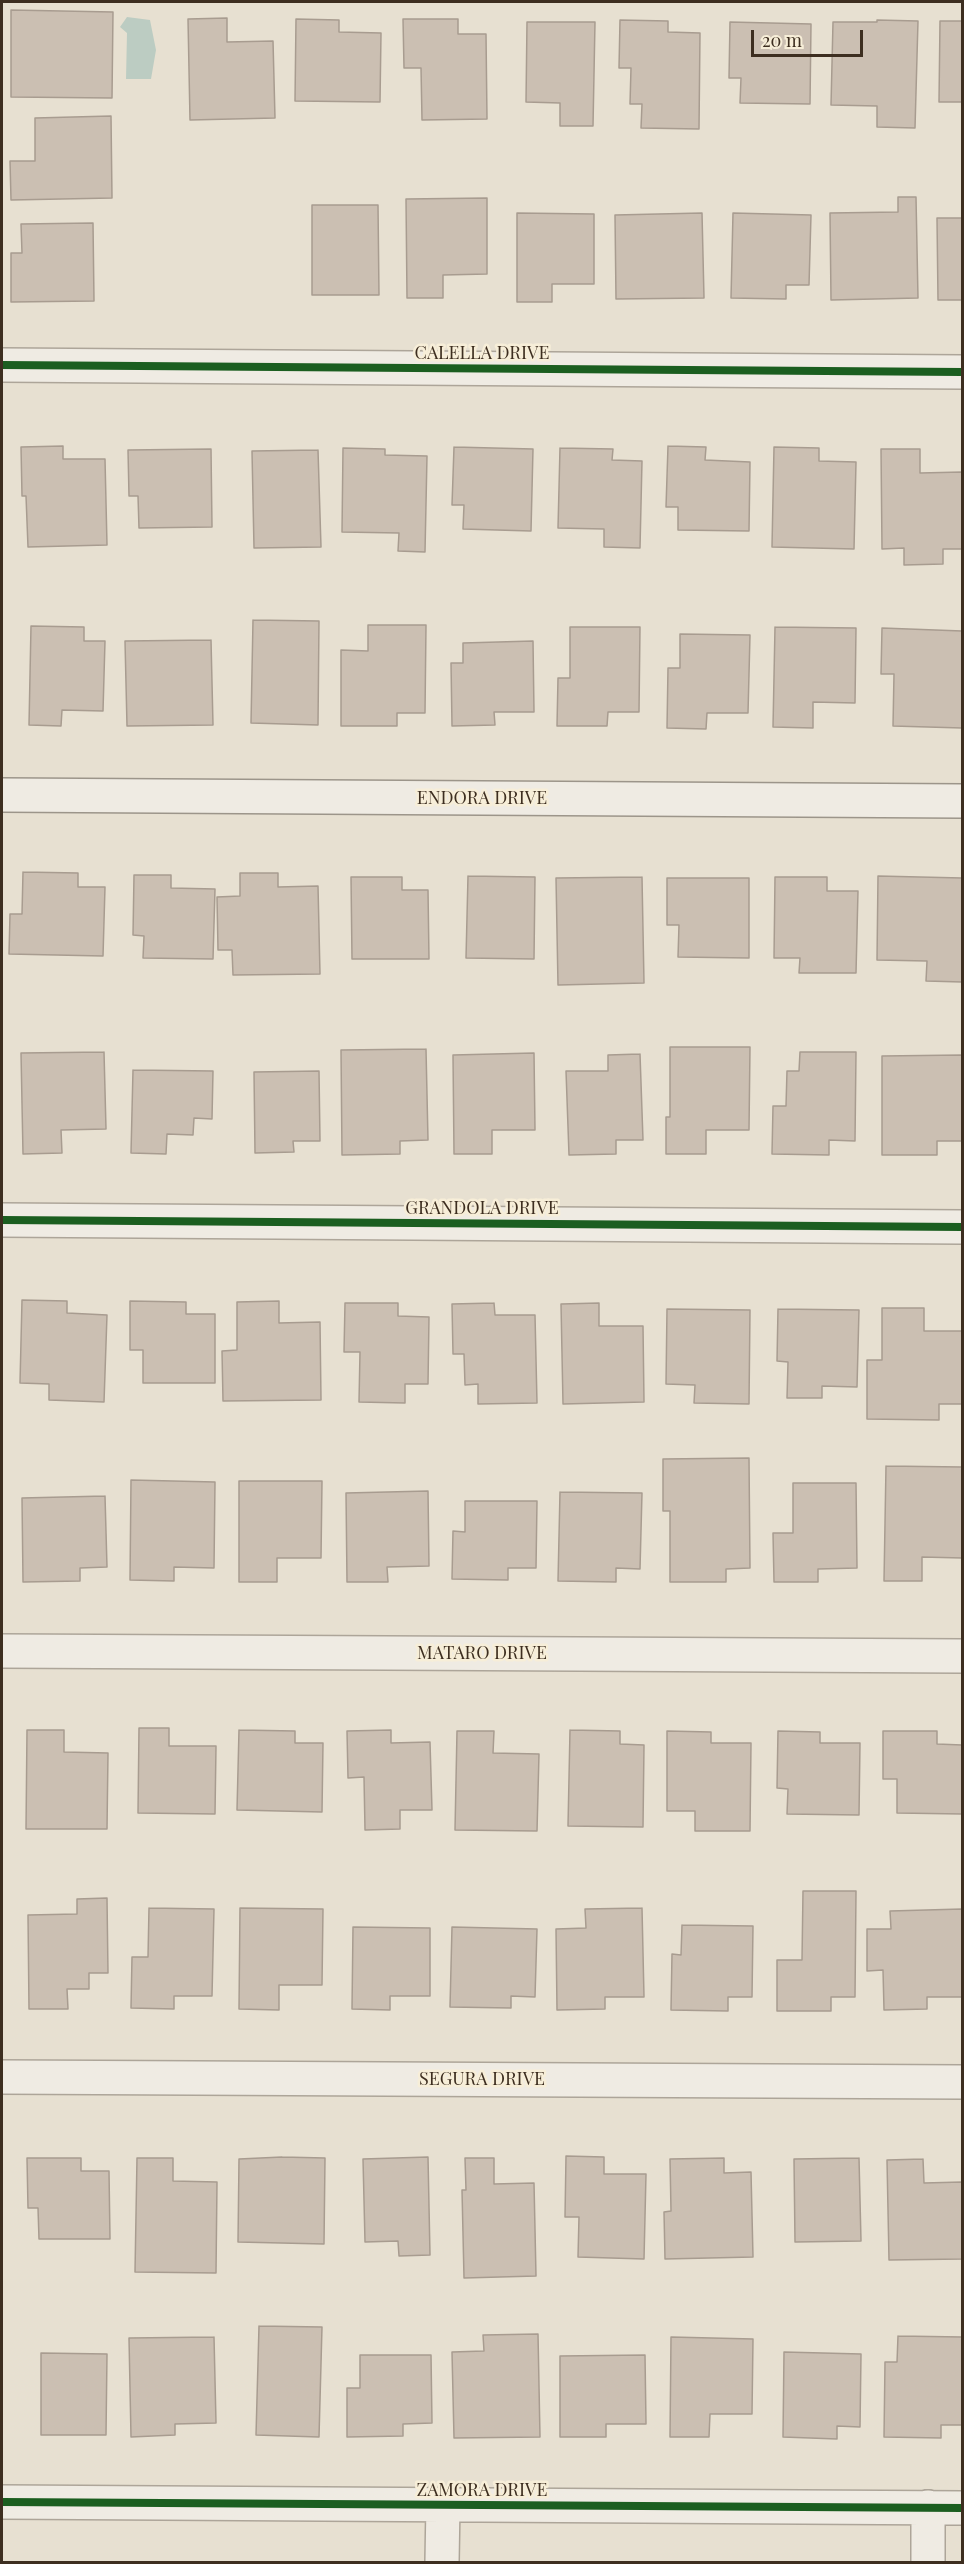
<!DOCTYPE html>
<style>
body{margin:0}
#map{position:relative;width:964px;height:2564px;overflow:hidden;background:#e7e0d1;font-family:"Playfair Display",serif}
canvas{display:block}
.frame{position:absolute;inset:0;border:3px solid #3d2e20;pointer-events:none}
.scale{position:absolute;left:751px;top:30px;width:112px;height:27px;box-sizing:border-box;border:3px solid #3d2e20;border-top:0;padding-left:8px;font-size:18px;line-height:21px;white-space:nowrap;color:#3d2e20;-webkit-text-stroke:4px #f7eed8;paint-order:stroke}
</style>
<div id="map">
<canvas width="964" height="2564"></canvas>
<div class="frame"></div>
<div class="scale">20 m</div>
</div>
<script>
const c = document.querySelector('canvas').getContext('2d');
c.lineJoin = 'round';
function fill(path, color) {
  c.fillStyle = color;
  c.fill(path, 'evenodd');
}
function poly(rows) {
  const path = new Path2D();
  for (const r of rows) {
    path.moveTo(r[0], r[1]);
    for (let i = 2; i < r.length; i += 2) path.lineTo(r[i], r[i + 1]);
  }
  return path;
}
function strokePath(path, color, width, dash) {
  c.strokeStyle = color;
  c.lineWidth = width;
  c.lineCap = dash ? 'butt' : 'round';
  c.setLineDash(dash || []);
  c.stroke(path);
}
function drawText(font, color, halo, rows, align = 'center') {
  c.font = font + ' "Playfair Display",serif';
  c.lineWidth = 5;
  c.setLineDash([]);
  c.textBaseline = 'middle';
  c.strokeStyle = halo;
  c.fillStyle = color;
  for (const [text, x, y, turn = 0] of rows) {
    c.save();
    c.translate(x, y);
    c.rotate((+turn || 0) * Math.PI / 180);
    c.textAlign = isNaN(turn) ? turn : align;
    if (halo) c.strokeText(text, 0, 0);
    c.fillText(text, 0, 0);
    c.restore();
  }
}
fill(poly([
 [127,17,150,20,156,50,151,79,126,79,127,33,120,27]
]), '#bcccc2');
const building = poly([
 [11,10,113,12,112,98,11,97,11,10],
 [227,18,227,42,273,41,275,118,190,120,188,19,227,18],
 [296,19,339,20,339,32,381,33,380,102,295,101,296,19],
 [403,19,458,19,458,34,486,34,487,119,422,120,421,68,404,68,403,19],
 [620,20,668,21,668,32,700,33,699,129,641,128,642,104,630,104,631,68,619,68,620,20],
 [877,20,918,21,915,128,877,127,877,106,831,105,833,22,877,22,877,20],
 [940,21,962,21,962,102,939,102,940,21],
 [527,22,595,22,593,126,560,126,560,103,526,102,527,22],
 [730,22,811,24,810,104,740,103,741,78,729,78,730,22],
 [111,116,112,198,11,200,10,161,35,161,35,118,111,116],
 [898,197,916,197,918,298,831,300,830,213,898,212,898,197],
 [487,198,487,274,443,275,443,298,407,298,406,199,487,198],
 [312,205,378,205,379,295,312,295,312,205],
 [517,213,594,214,594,284,552,284,552,302,517,302,517,213],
 [702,213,704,298,616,299,615,215,702,213],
 [733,213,811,215,809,285,786,285,786,299,731,298,733,213],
 [937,218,962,218,962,300,938,300,937,218],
 [93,223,94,301,11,302,11,253,22,253,21,224,93,223],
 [63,446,63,459,105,459,107,545,28,547,26,496,22,496,21,447,63,446],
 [668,446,706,447,705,460,750,462,749,531,678,530,678,507,666,507,668,446],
 [454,447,533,449,531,531,463,529,464,505,452,505,454,447],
 [774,447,819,448,819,461,856,462,854,549,772,547,774,447],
 [343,448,385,449,385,455,427,456,425,552,398,551,399,533,342,532,343,448],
 [560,448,613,449,612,460,642,461,640,548,604,547,604,529,558,528,560,448],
 [211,449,212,527,139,528,138,496,129,496,128,450,211,449],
 [881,449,920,449,920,473,962,472,962,549,943,549,943,564,904,565,904,548,882,549,881,449],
 [318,450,321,547,254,548,252,451,318,450],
 [253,620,319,621,318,725,251,723,253,620],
 [368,625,426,625,425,713,397,713,397,726,341,726,341,650,368,651,368,625],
 [31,626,84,627,84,641,105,641,103,711,62,710,61,726,29,725,31,626],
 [570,627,640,627,639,712,608,712,607,726,557,726,558,678,570,678,570,627],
 [775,627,856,628,855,703,813,702,813,728,773,727,775,627],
 [882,628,962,631,962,728,893,726,894,674,881,674,882,628],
 [680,634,750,635,748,713,707,713,706,729,667,728,668,668,680,668,680,634],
 [211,640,213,725,127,726,125,641,211,640],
 [533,641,534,712,494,712,495,725,452,726,451,663,463,663,463,643,533,641],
 [23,872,78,873,78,887,105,887,103,956,9,954,10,914,22,914,23,872],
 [240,873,278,873,278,887,318,886,320,974,233,975,232,950,218,950,217,897,240,896,240,873],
 [134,875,171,875,171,888,215,889,213,959,143,958,144,936,133,935,134,875],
 [468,876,535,877,534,959,466,958,468,876],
 [878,876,962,878,962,982,926,981,927,961,877,960,878,876],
 [351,877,402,877,402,890,428,890,429,959,352,959,351,877],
 [642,877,644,983,558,985,556,878,642,877],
 [775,877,827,877,827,891,858,891,856,973,799,973,800,958,774,958,775,877],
 [667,878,749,878,749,958,678,957,679,925,667,925,667,878],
 [670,1047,750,1047,749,1130,706,1130,706,1154,666,1154,666,1117,670,1117,670,1047],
 [426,1049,428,1140,400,1141,400,1154,342,1155,341,1050,426,1049],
 [104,1052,106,1129,61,1130,62,1153,23,1154,21,1053,104,1052],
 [800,1052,856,1052,855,1141,829,1140,829,1155,772,1154,773,1106,786,1106,787,1071,799,1071,800,1052],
 [534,1053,535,1130,492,1130,492,1154,454,1154,453,1055,534,1053],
 [640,1054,643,1140,616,1140,616,1154,569,1155,566,1071,608,1071,608,1055,640,1054],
 [962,1055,962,1141,937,1141,937,1155,882,1155,882,1056,962,1055],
 [133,1070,213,1071,212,1119,194,1118,193,1135,167,1134,166,1154,131,1153,133,1070],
 [319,1071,320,1141,293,1141,294,1152,255,1153,254,1072,319,1071],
 [22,1300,67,1301,67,1313,107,1315,104,1402,49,1400,49,1384,20,1383,22,1300],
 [130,1301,186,1302,186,1314,215,1314,215,1383,143,1383,143,1350,130,1350,130,1301],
 [279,1301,279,1323,320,1322,321,1400,223,1401,222,1351,237,1350,237,1302,279,1301],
 [345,1303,398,1303,398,1316,429,1317,428,1384,405,1384,405,1403,359,1402,360,1352,344,1352,345,1303],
 [494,1303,495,1315,535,1315,537,1403,478,1404,478,1384,465,1385,464,1354,453,1354,452,1304,494,1303],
 [599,1303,599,1326,643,1326,644,1402,563,1404,561,1304,599,1303],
 [882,1308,924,1308,924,1331,962,1331,962,1404,939,1404,939,1420,867,1419,867,1360,882,1360,882,1308],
 [667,1309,750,1310,749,1404,694,1403,695,1385,666,1384,667,1309],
 [778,1309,859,1310,857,1387,822,1386,822,1398,787,1398,788,1362,777,1361,778,1309],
 [749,1458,750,1568,726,1569,726,1582,670,1582,670,1511,663,1511,663,1459,749,1458],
 [886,1466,962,1467,962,1558,922,1557,922,1581,884,1581,886,1466],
 [131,1480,215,1482,214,1568,174,1567,174,1581,130,1580,131,1480],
 [239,1481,322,1481,321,1558,277,1558,277,1582,239,1582,239,1481],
 [793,1483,856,1483,857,1568,818,1569,818,1582,774,1582,773,1533,793,1533,793,1483],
 [428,1491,429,1566,387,1567,388,1582,347,1582,346,1493,428,1491],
 [560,1492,642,1493,640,1569,616,1568,616,1582,558,1581,560,1492],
 [105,1496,107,1567,80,1568,80,1581,23,1582,22,1498,105,1496],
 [465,1501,537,1501,536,1568,508,1568,508,1580,452,1579,453,1531,465,1532,465,1501],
 [139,1728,169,1728,169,1746,216,1746,215,1814,138,1813,139,1728],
 [27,1730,64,1730,64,1752,108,1753,107,1829,26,1829,27,1730],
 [239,1730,295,1731,295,1743,323,1743,322,1812,237,1810,239,1730],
 [391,1730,391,1743,430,1742,432,1810,400,1810,400,1829,365,1830,364,1777,348,1778,347,1731,391,1730],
 [570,1730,620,1731,620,1744,644,1745,643,1827,568,1826,570,1730],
 [457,1731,494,1731,493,1753,539,1754,537,1831,455,1830,457,1731],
 [667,1731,711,1732,711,1743,751,1743,750,1831,695,1831,695,1811,667,1811,667,1731],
 [778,1731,820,1732,820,1743,860,1743,859,1815,787,1814,788,1789,777,1788,778,1731],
 [883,1731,937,1731,937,1744,962,1745,962,1814,897,1813,897,1779,883,1779,883,1731],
 [803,1891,856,1891,855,1997,831,1997,831,2011,777,2011,777,1960,802,1960,803,1891],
 [107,1898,108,1973,89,1973,89,1989,67,1989,68,2009,29,2009,28,1915,77,1914,77,1899,107,1898],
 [149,1908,214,1909,212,1996,174,1996,174,2009,131,2008,132,1957,148,1957,149,1908],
 [240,1908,323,1909,322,1985,279,1985,279,2010,239,2009,240,1908],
 [642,1908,644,1997,605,1997,605,2009,557,2010,556,1929,586,1928,585,1909,642,1908],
 [962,1909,962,1997,927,1997,927,2009,884,2010,883,1970,867,1971,867,1929,891,1929,890,1911,962,1909],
 [682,1925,753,1926,752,1997,728,1997,728,2011,671,2010,672,1954,681,1955,682,1925],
 [353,1927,430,1928,430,1996,390,1996,390,2010,352,2009,353,1927],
 [452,1927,537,1929,535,1997,511,1996,511,2008,450,2007,452,1927],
 [566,2156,604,2157,604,2174,646,2174,644,2259,578,2257,579,2217,565,2217,566,2156],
 [282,2157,325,2158,324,2244,238,2242,239,2159,282,2157],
 [428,2157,430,2255,399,2256,398,2241,365,2242,363,2159,428,2157],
 [27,2158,81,2158,81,2171,109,2171,110,2239,39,2239,38,2208,28,2208,27,2158],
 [137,2158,173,2158,173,2181,217,2182,216,2273,135,2272,137,2158],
 [465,2158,494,2158,494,2184,534,2183,536,2276,464,2278,462,2190,466,2190,465,2158],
 [724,2158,724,2173,751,2172,753,2257,665,2259,664,2212,671,2211,670,2159,724,2158],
 [859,2158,861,2241,795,2242,794,2159,859,2158],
 [923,2159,924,2183,962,2182,962,2259,889,2260,887,2160,923,2159],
 [259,2326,322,2327,319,2437,256,2435,259,2326],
 [538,2334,540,2437,454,2438,452,2352,484,2351,483,2335,538,2334],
 [898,2336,962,2337,962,2425,941,2425,941,2438,884,2437,885,2362,897,2362,898,2336],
 [214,2337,216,2423,175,2424,175,2435,131,2437,129,2338,214,2337],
 [671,2337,753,2339,752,2414,710,2414,709,2437,670,2437,671,2337],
 [784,2352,861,2354,860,2427,837,2426,837,2439,783,2437,784,2352],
 [41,2353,107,2354,106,2435,41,2435,41,2353],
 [360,2355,431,2355,432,2423,403,2424,403,2436,347,2437,347,2388,360,2388,360,2355],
 [645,2355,646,2424,606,2424,606,2437,560,2437,560,2356,645,2355]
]);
fill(building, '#cbbfb2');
strokePath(building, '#a89c90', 1.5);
const street = poly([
 [2,365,962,372],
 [2,1220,962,1227],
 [2,1651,962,1656],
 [2,2077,962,2082],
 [2,2502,962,2508],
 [442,2562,443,2504],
 [928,2562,928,2507]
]);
const secondary = poly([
 [2,795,962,801]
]);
strokePath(street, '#ada599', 36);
strokePath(secondary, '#9c958a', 36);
strokePath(street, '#efebe3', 33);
strokePath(secondary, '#efebe3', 33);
strokePath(poly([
 [2,365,962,372],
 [2,1220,962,1227],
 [2,2502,962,2508]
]), '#1b5e20', 8);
drawText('18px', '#3d2e20', '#f7eed8', [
 ["CALELLA DRIVE",482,353],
 ["ENDORA DRIVE",482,798],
 ["GRANDOLA DRIVE",482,1208],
 ["MATARO DRIVE",482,1653],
 ["SEGURA DRIVE",482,2079],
 ["ZAMORA DRIVE",482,2490]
]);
</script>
